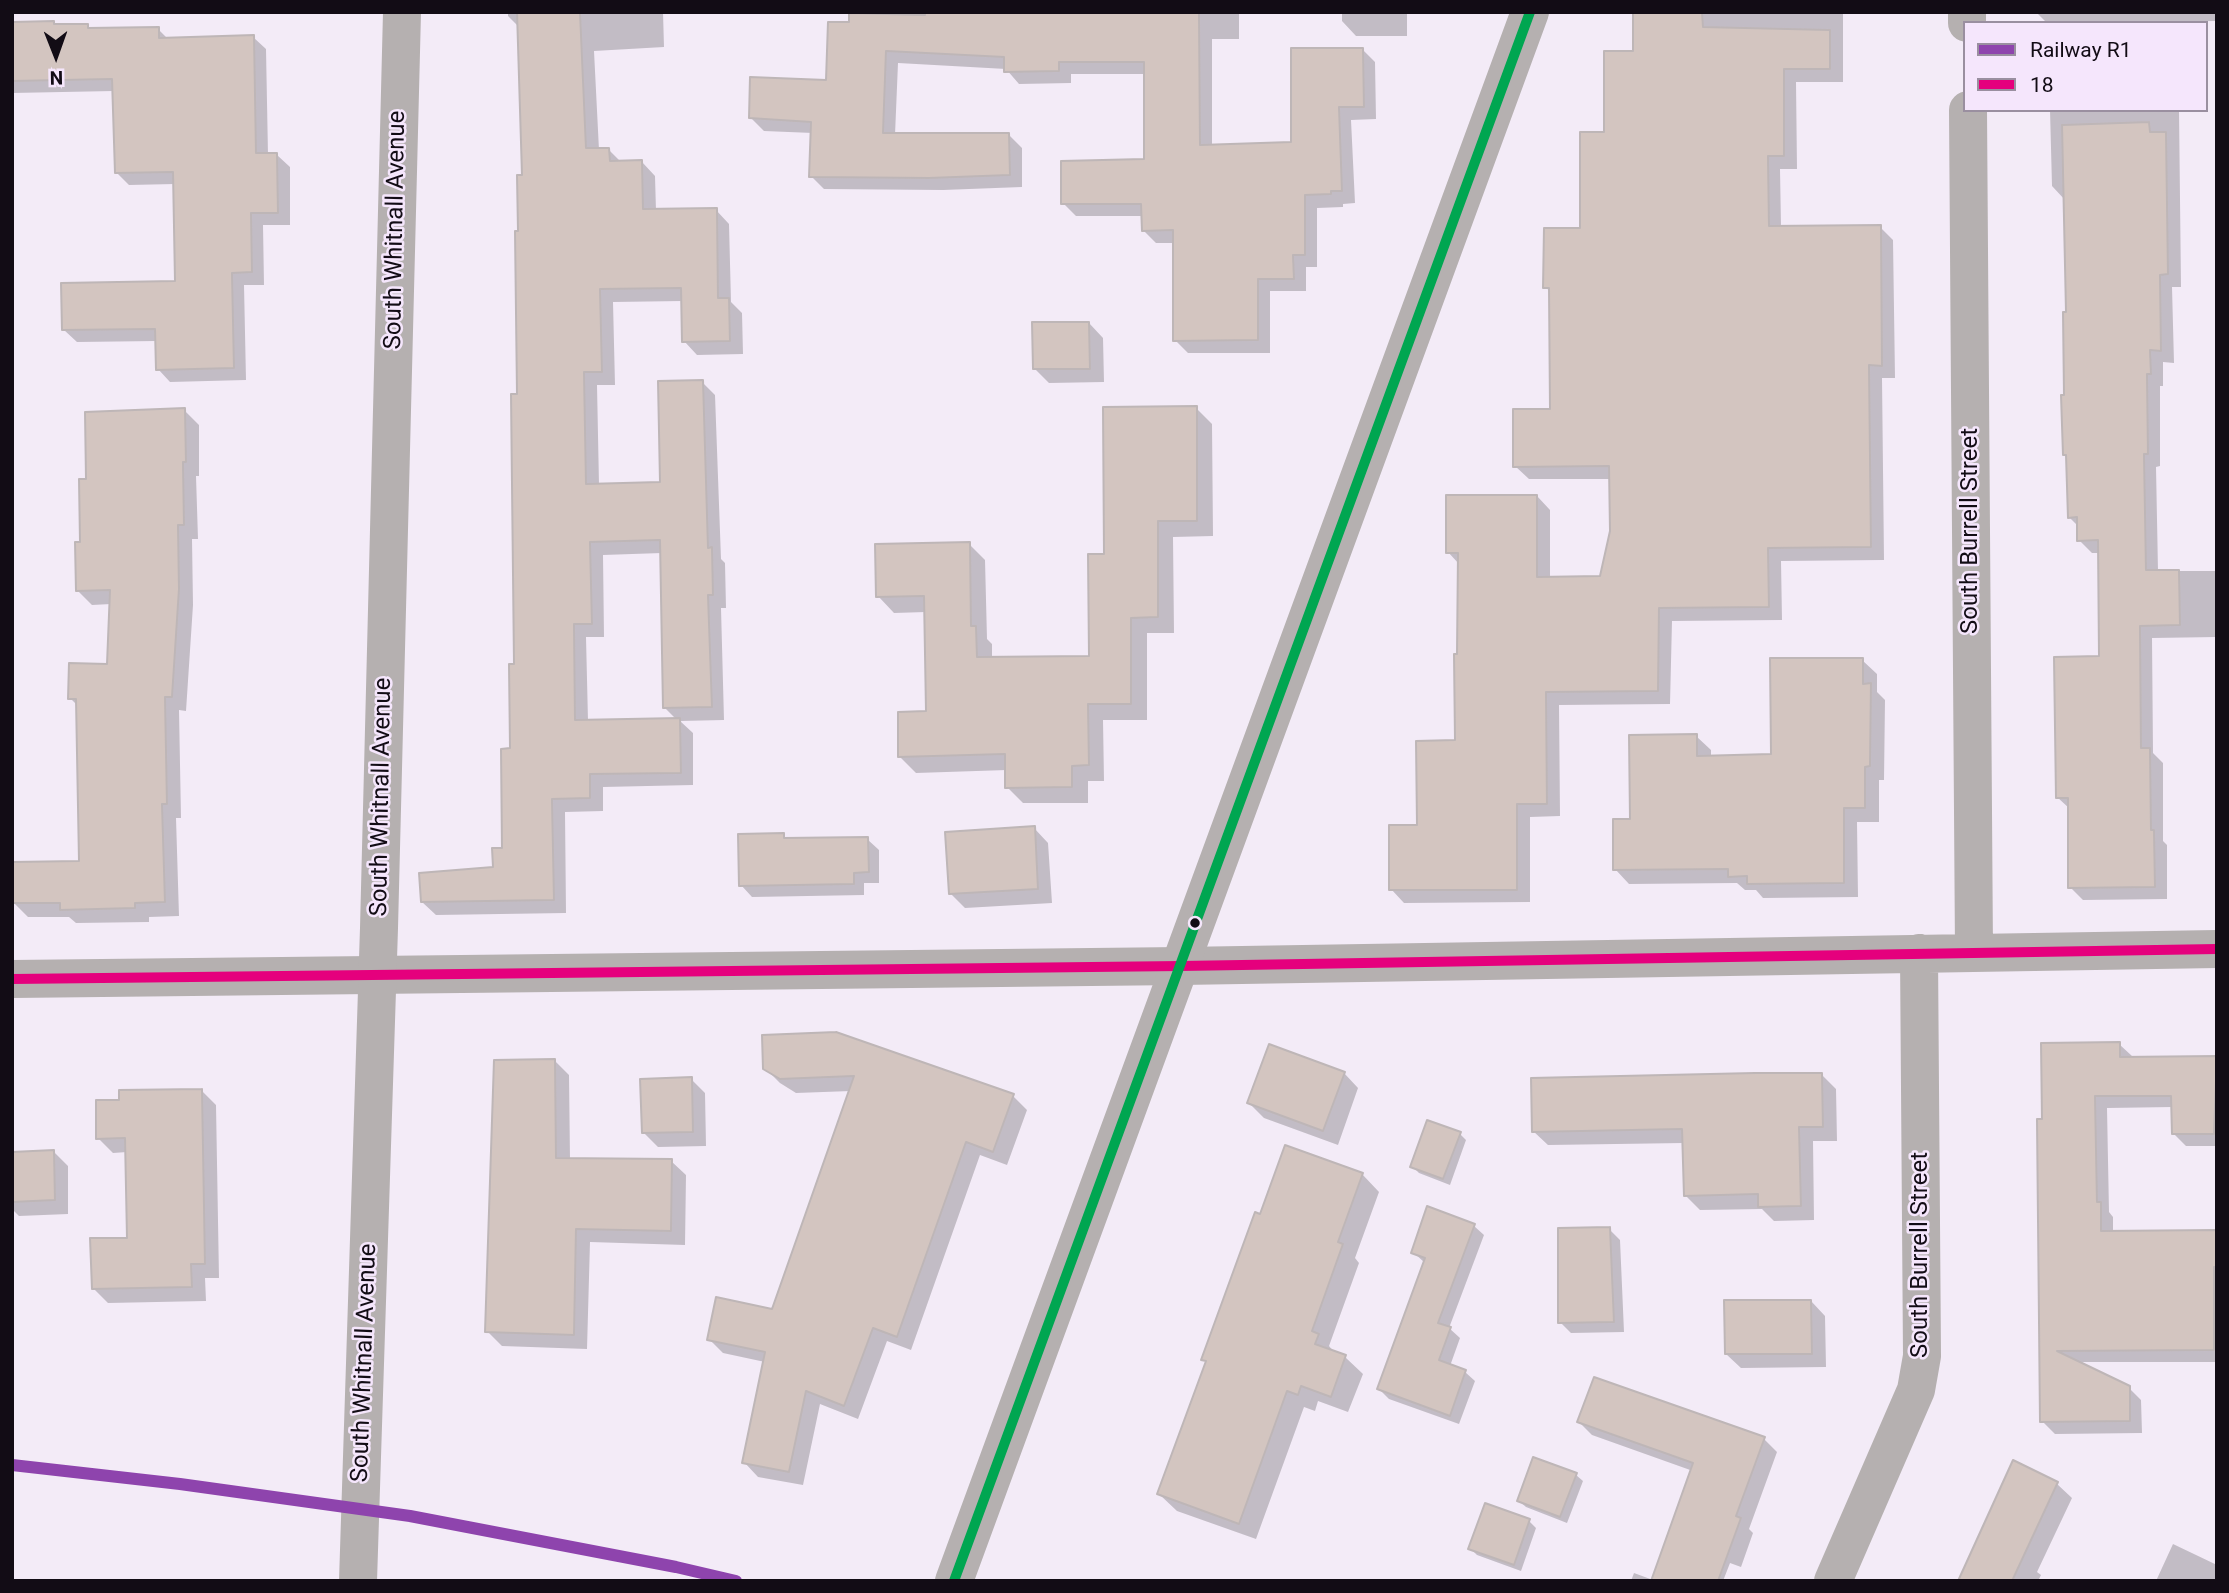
<!DOCTYPE html>
<style>
body{margin:0}
#map{position:relative;width:2229px;height:1593px;overflow:hidden;background:#f3ebf7;font-family:Roboto,sans-serif}
canvas{display:block}
.frame{position:absolute;inset:0;border:14px solid #120c15;pointer-events:none}
.legend{position:absolute;left:1963px;top:21px;width:245px;height:91px;box-sizing:border-box;background:#f5e6fc;border:2px solid #9a8fa0;margin:0;padding:9px 12px;list-style:none;font-size:21px;color:#120c15}
.legend li{display:flex;align-items:center;gap:14px;height:35px}
.legend b{width:35px;border:2px solid #9a8fa0}
.north{position:absolute;left:21px;top:21px;width:70px;height:70px;-webkit-text-stroke:5px #f5e6fc;paint-order:stroke;rotate:179deg;font-size:19px;font-weight:700;line-height:28px;text-align:center;color:#120c15}
.north::after{content:'';display:block;margin:auto;width:24px;height:32px;background:#120c15;clip-path:polygon(50% 0,100% 100%,50% 72%,0 100%)}
</style>
<div id="map">
<canvas width="2229" height="1593"></canvas>
<div class="frame"></div>
<ul class="legend">
<li><b style="height:9px;background:#8e44ad"></b>Railway R1</li>
<li><b style="height:9px;background:#e5007d"></b>18</li>
</ul>
<div class="north">N</div>
</div>
<script>
const c = document.querySelector('canvas').getContext('2d');
c.lineJoin = 'round';
function fill(path, color) {
  c.fillStyle = color;
  c.fill(path, 'evenodd');
}
function poly(rows) {
  const path = new Path2D();
  for (const r of rows) {
    path.moveTo(r[0], r[1]);
    for (let i = 2; i < r.length; i += 2) path.lineTo(r[i], r[i + 1]);
  }
  return path;
}
function strokePath(path, color, width, dash) {
  c.strokeStyle = color;
  c.lineWidth = width;
  c.lineCap = dash ? 'butt' : 'round';
  c.setLineDash(dash || []);
  c.stroke(path);
}
function drawText(font, color, halo, rows, align = 'center') {
  c.font = font + ' Roboto,sans-serif';
  c.lineWidth = 5;
  c.setLineDash([]);
  c.textBaseline = 'middle';
  c.strokeStyle = halo;
  c.fillStyle = color;
  for (const [text, x, y, turn = 0] of rows) {
    c.save();
    c.translate(x, y);
    c.rotate((+turn || 0) * Math.PI / 180);
    c.textAlign = isNaN(turn) ? turn : align;
    if (halo) c.strokeText(text, 0, 0);
    c.fillText(text, 0, 0);
    c.restore();
  }
}
fill(poly([
 [508,12,663,12,664,47,594,51,599,150,609,150,621,162,642,162,655,176,656,211,716,210,729,224,731,302,742,313,743,354,697,355,684,341,683,301,613,302,615,385,597,385,599,485,662,484,702,382,715,395,721,559,725,563,726,608,721,608,724,720,680,721,693,733,693,785,603,787,603,811,565,812,566,913,436,915,422,902,494,869,504,850,516,666,520,233,524,176,520,28,508,16],
 [662,553,665,708,677,720,588,721,586,637,604,637,603,555],
 [927,12,1239,12,1239,39,1212,39,1212,146,1293,144,1362,49,1375,62,1376,119,1351,120,1355,203,1343,204,1343,207,1317,208,1317,267,1306,267,1306,291,1270,291,1270,353,1188,353,1175,340,1175,243,1156,243,1143,230,1143,216,1076,216,1063,203,1146,161,1146,74,1071,74,1071,83,1019,84,1006,69,898,63,895,135,1009,135,1022,148,1022,187,943,190,824,189,811,176,813,133,764,131,751,118,828,81,926,16],
 [1342,12,1407,12,1407,36,1356,36,1342,21],
 [1635,12,1853,12,1843,12,1843,82,1796,82,1797,169,1780,169,1781,227,1880,227,1893,240,1895,378,1882,378,1884,560,1781,561,1782,620,1672,621,1670,704,1559,705,1560,816,1530,817,1530,902,1404,903,1391,889,1456,742,1459,564,1448,552,1537,496,1550,510,1550,578,1601,578,1612,531,1611,479,1529,479,1515,466,1552,410,1551,292,1545,287,1582,229,1606,133,1635,53],
 [2036,12,2217,12,2217,21,2047,23],
 [12,24,87,26,92,30,158,29,168,39,253,37,266,49,268,155,277,155,290,167,290,225,263,225,264,285,244,285,246,380,170,382,158,369,157,341,77,342,64,330,176,282,175,184,129,185,116,172,114,91,12,93],
 [2050,110,2179,110,2181,287,2172,287,2174,363,2163,362,2163,386,2160,386,2160,466,2156,467,2158,571,2217,571,2217,637,2152,638,2153,753,2163,763,2163,841,2167,845,2167,899,2083,900,2070,887,2070,809,2057,797,2101,658,2100,553,2092,553,2079,540,2078,526,2069,517,2068,458,2064,454,2067,314,2065,200,2052,186],
 [1089,323,1103,338,1104,382,1049,383,1034,368],
 [1196,408,1212,424,1213,536,1173,537,1174,633,1147,633,1147,720,1103,720,1104,781,1088,781,1088,803,1023,803,1007,787,1007,770,916,773,900,757,928,713,926,612,894,613,878,596,969,544,985,560,987,639,992,644,992,658,1091,658,1106,556],
 [184,410,199,425,199,476,196,476,198,539,192,539,193,605,186,711,179,710,181,818,176,818,179,916,149,917,149,922,76,923,69,917,28,917,14,903,80,863,78,706,70,698,108,666,111,604,92,605,77,590,88,481],
 [1862,660,1877,674,1877,692,1885,700,1884,780,1879,780,1879,822,1857,822,1858,897,1763,898,1756,890,1745,890,1737,883,1629,884,1615,869,1632,821,1696,736,1711,750,1711,757,1773,756],
 [1034,828,1048,843,1052,903,965,908,950,893],
 [783,835,788,840,867,839,879,850,879,883,864,883,864,895,752,897,741,885],
 [764,1037,1013,1096,1027,1110,1007,1165,980,1155,911,1350,887,1341,858,1419,820,1404,803,1485,758,1477,744,1462,765,1362,723,1353,709,1339,773,1311,851,1091,796,1093,780,1083,765,1068],
 [2119,1044,2132,1056,2132,1059,2217,1057,2217,1146,2186,1146,2173,1133,2173,1107,2107,1108,2109,1212,2113,1217,2113,1232,2217,1232,2217,1362,2077,1362,2129,1388,2141,1400,2142,1433,2055,1434,2042,1421,2043,1121],
 [554,1060,569,1075,570,1160,671,1161,686,1175,685,1245,590,1242,587,1349,502,1346,487,1331],
 [1344,1073,1358,1088,1338,1145,1264,1118,1249,1103],
 [1821,1074,1836,1089,1837,1141,1813,1141,1814,1220,1774,1221,1762,1209,1700,1210,1685,1195,1684,1143,1548,1145,1533,1131],
 [691,1079,705,1093,706,1146,658,1147,643,1132],
 [201,1090,216,1105,219,1278,205,1278,206,1301,108,1303,93,1288,129,1239,127,1152,113,1153,98,1138,121,1102],
 [1460,1134,1466,1140,1450,1185,1419,1173,1412,1166],
 [53,1151,68,1166,68,1214,19,1216,12,1209,12,1153],
 [1362,1174,1379,1192,1355,1258,1359,1263,1329,1346,1335,1353,1345,1357,1363,1374,1348,1412,1318,1401,1315,1411,1304,1407,1256,1539,1177,1511,1159,1494,1207,1363,1203,1359,1261,1216],
 [1474,1226,1484,1235,1449,1328,1460,1338,1450,1366,1465,1372,1475,1381,1459,1424,1389,1399,1379,1389,1425,1263,1413,1252],
 [1609,1229,1620,1240,1624,1332,1571,1333,1560,1322],
 [1811,1301,1825,1316,1826,1367,1741,1368,1726,1354],
 [1579,1422,1764,1439,1777,1452,1749,1529,1753,1533,1741,1567,1730,1563,1723,1581,1712,1577,1711,1581,1631,1581,1634,1573,1653,1580,1693,1471,1592,1435],
 [2014,1462,2057,1484,2072,1498,2037,1572,2041,1575,2038,1581,1960,1581],
 [1576,1475,1583,1481,1567,1523,1526,1507,1519,1501],
 [1529,1521,1536,1528,1521,1571,1477,1555,1470,1548],
 [2173,1544,2217,1565,2217,1581,2156,1581]
]), '#0003');
const building = poly([
 [517,12,580,12,586,148,609,148,610,161,642,160,643,209,717,208,718,298,729,298,730,341,682,342,681,288,600,289,602,372,584,372,586,484,660,482,658,381,703,380,708,548,712,547,713,595,708,595,712,707,663,708,660,540,590,542,592,624,574,624,575,720,680,718,681,773,590,774,590,798,552,799,554,900,421,902,419,873,493,867,492,848,502,848,501,749,510,748,509,664,514,664,511,394,517,394,515,231,518,231,517,175,522,175,517,12],
 [925,12,1199,12,1200,145,1291,142,1291,48,1363,48,1364,107,1339,107,1342,191,1331,191,1331,194,1305,195,1305,255,1293,255,1294,279,1258,279,1258,340,1173,341,1173,230,1142,231,1141,204,1061,204,1061,161,1144,159,1144,62,1059,62,1059,71,1004,72,1004,57,886,51,883,133,1009,133,1010,175,929,178,809,177,811,122,749,118,750,77,826,80,828,22,849,22,849,13,925,15,925,12],
 [1633,12,1702,12,1703,27,1830,30,1830,69,1784,69,1784,156,1768,156,1769,226,1881,225,1882,366,1869,365,1871,547,1768,548,1769,607,1659,608,1658,691,1546,692,1547,804,1517,804,1517,890,1389,890,1389,825,1417,825,1416,741,1455,740,1454,654,1457,654,1458,553,1446,553,1446,495,1537,495,1537,577,1600,576,1610,531,1609,466,1513,467,1513,409,1550,409,1549,288,1543,288,1544,228,1580,228,1580,132,1604,132,1604,51,1633,51,1633,12],
 [54,21,54,24,88,24,88,28,159,27,159,38,254,35,256,153,277,153,278,213,251,213,252,272,232,273,234,368,156,370,155,329,62,330,61,283,175,281,173,172,115,173,112,79,12,81,12,22,54,21],
 [2149,122,2150,132,2166,132,2168,274,2160,275,2161,351,2150,350,2151,374,2147,374,2148,454,2144,454,2146,570,2179,570,2180,625,2140,626,2141,748,2150,748,2151,830,2154,830,2155,887,2068,888,2068,798,2056,798,2054,657,2099,656,2098,540,2077,541,2077,517,2068,518,2066,455,2063,455,2061,395,2064,395,2063,312,2066,312,2062,125,2149,122],
 [1032,322,1089,322,1090,369,1033,369,1032,322],
 [1197,406,1197,521,1158,521,1158,617,1131,618,1131,704,1088,704,1089,765,1072,766,1072,787,1005,788,1005,754,898,757,898,712,926,711,924,596,876,597,875,544,970,542,971,626,976,626,977,657,1089,656,1088,554,1104,554,1103,407,1197,406],
 [185,408,186,462,183,462,184,525,178,525,179,589,172,697,165,697,167,804,162,804,165,902,135,903,135,908,60,910,60,903,12,903,12,862,79,861,76,699,68,699,69,663,107,664,110,590,76,591,75,542,80,542,79,479,86,479,85,412,185,408],
 [1770,658,1863,658,1863,684,1871,683,1870,766,1865,767,1865,808,1844,808,1844,883,1747,884,1747,876,1728,877,1728,869,1613,870,1613,819,1630,819,1629,735,1697,734,1697,756,1771,754,1770,658],
 [1035,826,1038,889,949,894,945,832,1035,826],
 [784,833,784,838,868,837,869,872,854,873,854,884,739,886,738,834,784,833],
 [836,1032,1014,1094,993,1152,966,1142,897,1337,873,1328,844,1406,806,1391,789,1472,742,1463,765,1352,707,1340,716,1297,772,1309,854,1076,780,1079,763,1069,762,1035,836,1032],
 [2120,1042,2120,1057,2217,1056,2214,1134,2172,1134,2171,1096,2095,1096,2097,1202,2101,1202,2101,1231,2217,1230,2217,1267,2214,1267,2214,1350,2057,1351,2130,1386,2130,1421,2040,1422,2037,1119,2042,1119,2041,1043,2120,1042],
 [1269,1044,1345,1072,1323,1131,1247,1103,1269,1044],
 [555,1059,556,1158,672,1159,671,1231,576,1229,574,1335,485,1332,494,1060,555,1059],
 [1755,1073,1822,1073,1823,1127,1799,1127,1801,1206,1758,1207,1758,1194,1684,1196,1682,1129,1532,1132,1531,1078,1755,1073],
 [692,1077,693,1132,642,1133,640,1079,692,1077],
 [202,1089,205,1264,191,1264,192,1287,92,1289,90,1238,127,1238,125,1138,96,1139,96,1100,119,1100,119,1090,202,1089],
 [1427,1120,1461,1132,1443,1179,1410,1167,1427,1120],
 [1285,1145,1363,1173,1338,1242,1343,1244,1312,1331,1319,1334,1315,1344,1346,1355,1331,1397,1301,1386,1298,1395,1287,1391,1239,1524,1157,1494,1206,1361,1201,1360,1255,1212,1260,1214,1285,1145],
 [54,1150,55,1200,12,1202,12,1152,54,1150],
 [1427,1206,1475,1224,1438,1323,1451,1327,1439,1360,1466,1370,1450,1416,1377,1389,1425,1258,1411,1253,1427,1206],
 [1610,1227,1614,1322,1558,1323,1558,1228,1610,1227],
 [1724,1300,1811,1300,1812,1354,1725,1354,1724,1300],
 [1594,1377,1765,1437,1736,1516,1741,1518,1718,1581,1651,1581,1693,1463,1577,1422,1594,1377],
 [1533,1457,1577,1473,1560,1517,1517,1501,1533,1457],
 [2013,1460,2058,1482,2012,1581,1958,1581,2013,1460],
 [1485,1503,1530,1519,1514,1565,1468,1549,1485,1503]
]);
fill(building, '#d3c5c0');
strokePath(building, '#beb6b7', 2);
strokePath(poly([
 [1967,12,1967,23],
 [1968,110,1974,952],
 [12,979,1181,966,2217,949],
 [1833,1581,1916,1390,1922,1356,1919,953]
]), '#b5b0b0', 38);
strokePath(poly([
 [358,1581,379,928,402,12],
 [954,1581,1530,12]
]), '#b5b0b0', 38);
strokePath(poly([
 [12,979,1181,966,2217,949]
]), '#e5007d', 10);
strokePath(poly([
 [954,1581,1530,12]
]), '#00a651', 10);
strokePath(poly([
 [12,1465,180,1484,410,1516,676,1567,736,1581]
]), '#8e44ad', 12);
for (const [x, y, r, color] of [
 [1195,923,6,"#120c15"]
]) {
  const dot = new Path2D();
  dot.arc(x, y, r, 0, 2 * Math.PI);
  c.fillStyle = color;
  c.fill(dot);
  strokePath(dot, '#f5e6fc', 2.5);
}
drawText('24px', '#120c15', '#f5e6fc', [
 ["South Whitnall Avenue",396,230,-89],
 ["South Burrell Street",1971,531,-90],
 ["South Whitnall Avenue",382,797,-89],
 ["South Burrell Street",1921,1255,-90],
 ["South Whitnall Avenue",365,1363,-88]
]);
</script>
